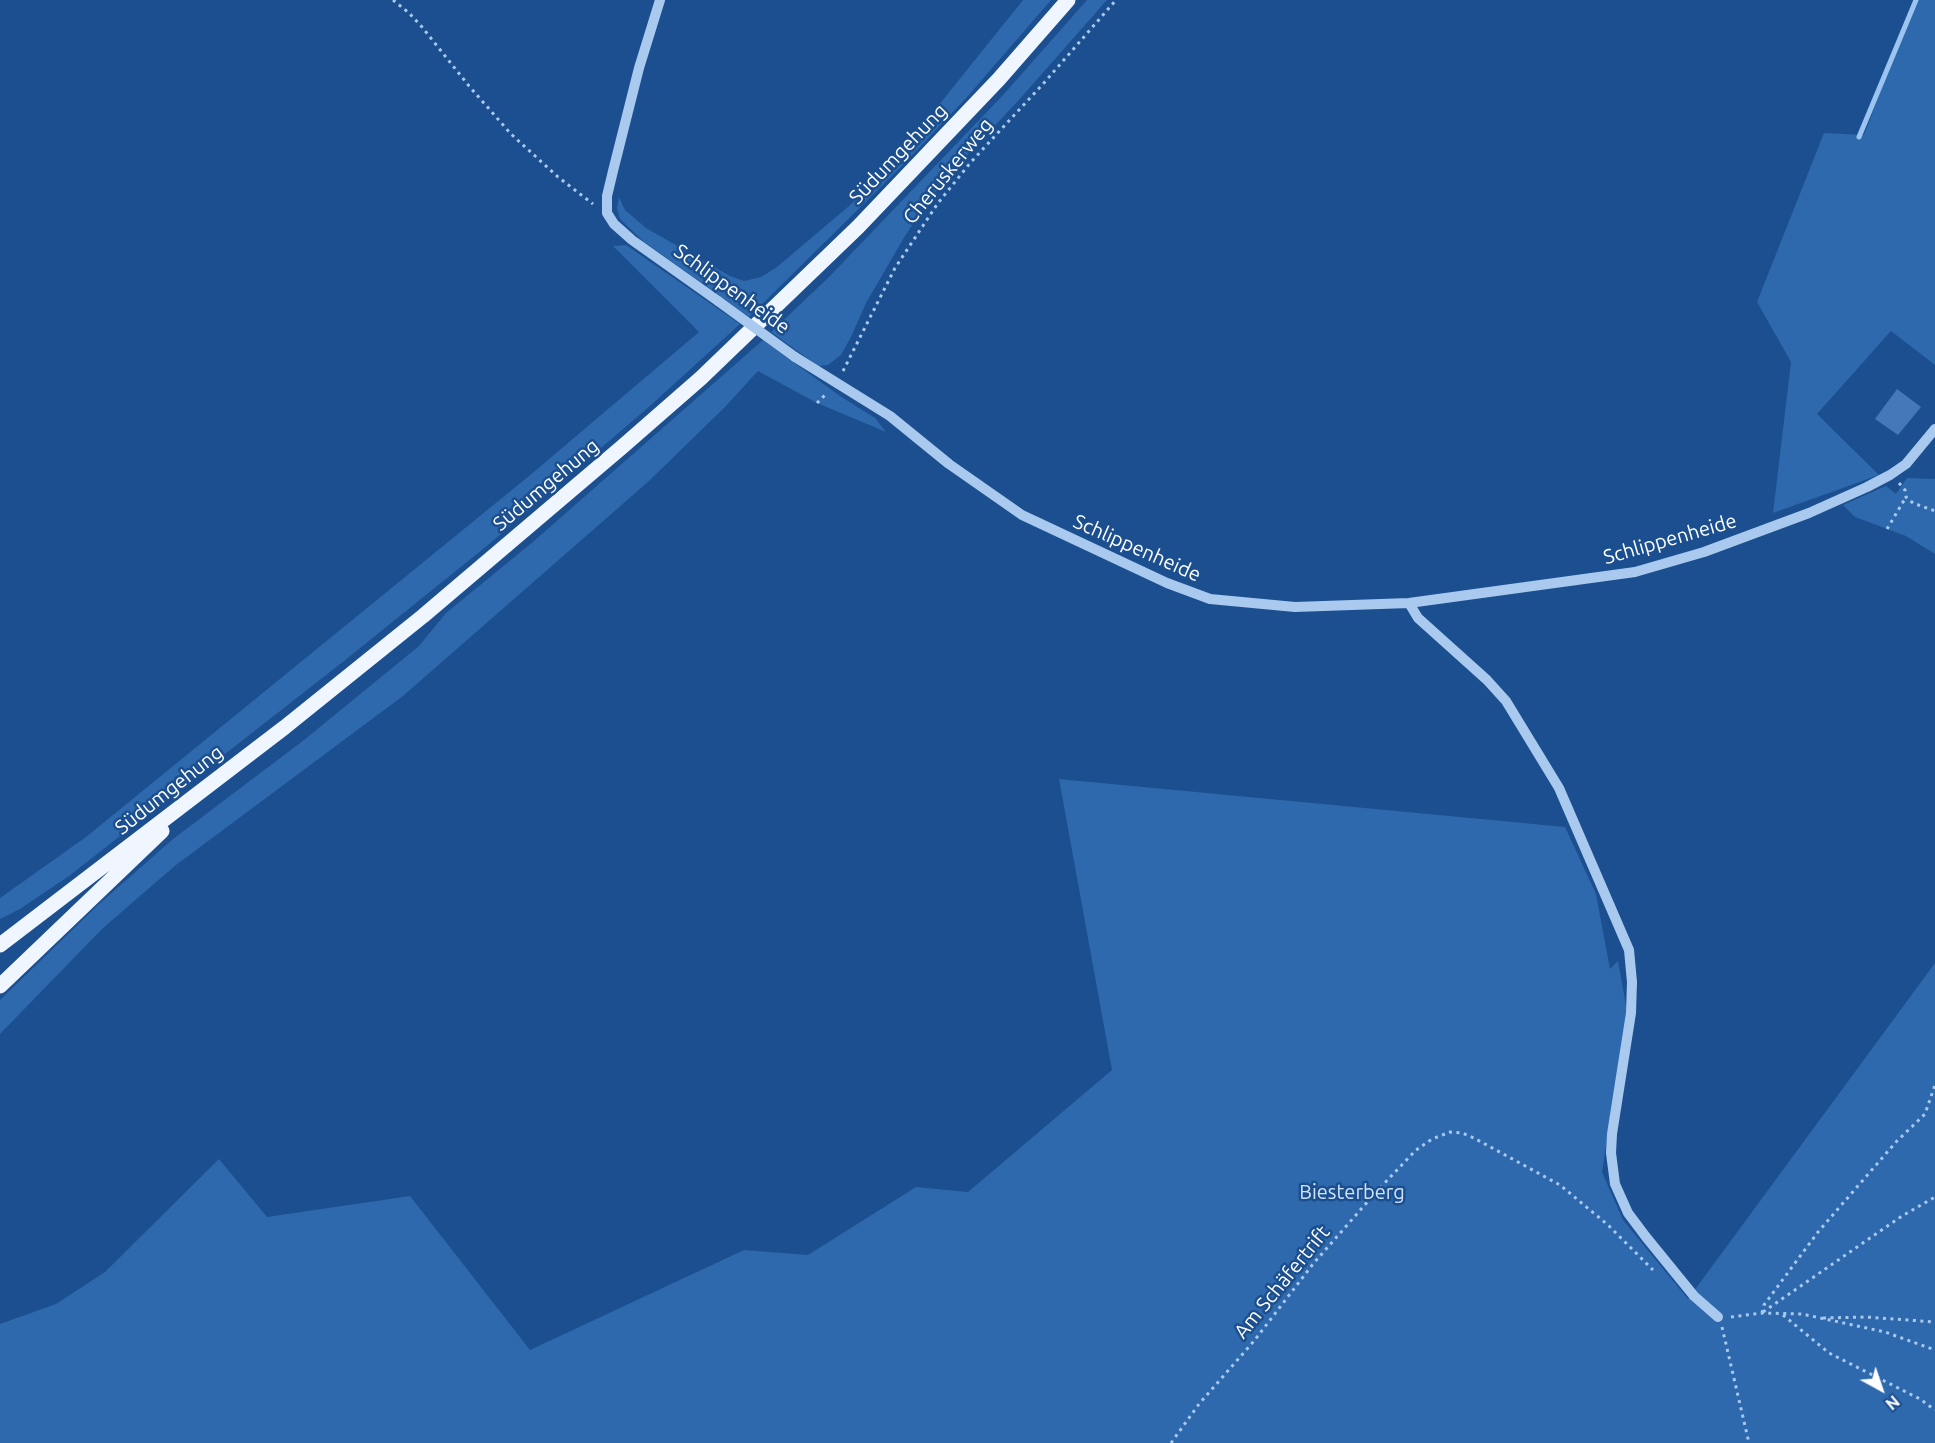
<!DOCTYPE html>
<meta charset="utf-8">
<style>
body{margin:0}
#map{position:relative;width:1935px;height:1443px;overflow:hidden;background:#1b4f8f;font-family:Ubuntu,sans-serif}
canvas{display:block}
.north{position:absolute;left:1851px;top:1359px;width:60px;height:60px;-webkit-text-stroke:4px #1b4f8f;paint-order:stroke;rotate:140deg;font-size:16px;font-weight:700;line-height:24px;text-align:center;color:#fff}
.north::after{content:'';display:block;margin:auto;width:21px;height:27px;background:#fff;clip-path:polygon(50% 0,100% 100%,50% 72%,0 100%)}
</style>
<div id="map">
<canvas width="1935" height="1443"></canvas>
<div class="north">N</div>
</div>
<script>
const c = document.querySelector('canvas').getContext('2d');
c.lineJoin = 'round';
function fill(path, color) {
  c.fillStyle = color;
  c.fill(path, 'evenodd');
}
function poly(rows) {
  const path = new Path2D();
  for (const r of rows) {
    path.moveTo(r[0], r[1]);
    for (let i = 2; i < r.length; i += 2) path.lineTo(r[i], r[i + 1]);
  }
  return path;
}
function strokePath(path, color, width, dash) {
  c.strokeStyle = color;
  c.lineWidth = width;
  c.lineCap = dash ? 'butt' : 'round';
  c.setLineDash(dash || []);
  c.stroke(path);
}
function drawText(font, color, halo, rows, align = 'center') {
  c.font = font + ' Ubuntu,sans-serif';
  c.lineWidth = 5;
  c.setLineDash([]);
  c.textBaseline = 'middle';
  c.strokeStyle = halo;
  c.fillStyle = color;
  for (const [text, x, y, turn = 0] of rows) {
    c.save();
    c.translate(x, y);
    c.rotate((+turn || 0) * Math.PI / 180);
    c.textAlign = isNaN(turn) ? turn : align;
    if (halo) c.strokeText(text, 0, 0);
    c.fillText(text, 0, 0);
    c.restore();
  }
}
fill(poly([
 [1023,0,1051,0,967,97,902,166,749,317,644,242,620,219,617,208,619,197,625,210,646,228,730,276,744,281,761,277,777,267,849,206,881,174,914,136],
 [1087,0,1107,0,1018,101,956,167,927,203,905,236,866,303,851,337,841,355,828,365,818,366,771,332,829,277,1004,94],
 [1915,0,1935,0,1935,365,1891,331,1817,414,1879,475,1773,513,1791,362,1757,302,1824,133,1864,135],
 [626,245,740,324,651,405,488,545,344,661,69,876,20,909,0,919,0,898,86,837,529,476,699,332,613,246],
 [763,340,840,396,875,418,886,432,817,403,758,371,725,407,649,481,403,696,176,865,140,896,102,929,0,1034,0,1000,98,905,173,839,304,740,419,646,446,613,534,541],
 [1907,478,1935,479,1935,554,1906,536,1855,517,1843,505,1886,486,1896,494],
 [1059,779,1565,827,1596,894,1610,969,1618,961,1627,1011,1602,1172,1623,1220,1688,1299,1935,963,1935,1443,0,1443,0,1324,56,1304,105,1272,219,1159,267,1217,410,1196,530,1350,744,1250,808,1255,916,1187,968,1192,1112,1070]
]), '#2e69ad');
strokePath(poly([
 [1859,137,1916,0]
]), '#9cc4f0', 5);
fill(poly([
 [1897,389,1921,407,1898,435,1875,419]
]), '#4478b7');
strokePath(poly([
 [393,0,409,13,422,27,469,86,511,134,558,177,593,204],
 [843,371,895,268,938,203,971,162,1043,84,1116,0],
 [817,403,827,393],
 [1899,483,1905,490,1906,497,1913,503,1935,511],
 [1887,529,1906,497],
 [1763,1312,1902,1216,1935,1197],
 [1762,1313,1764,1305,1818,1232,1896,1142,1925,1114,1935,1085],
 [1783,1315,1829,1353,1920,1399,1935,1410],
 [1731,1317,1762,1313,1802,1314,1885,1332,1935,1350],
 [1823,1318,1866,1317,1935,1322],
 [1722,1327,1749,1443],
 [1171,1443,1199,1404,1254,1341,1313,1264,1377,1191,1416,1150,1432,1139,1450,1132,1462,1133,1474,1138,1560,1185,1608,1225,1653,1270]
]), '#a9c9ee', 3, [3, 4.5]);
strokePath(poly([
 [660,0,639,68,613,171,607,196,607,213,614,224,632,240,718,301],
 [795,357,890,416,949,464,1022,515,1167,583,1210,599,1295,607,1409,603,1635,572,1704,552,1809,513,1867,487,1890,475,1906,464,1935,429],
 [1409,603,1418,618,1487,680,1506,701,1559,788,1629,950,1632,982,1631,1013,1612,1134,1611,1153,1615,1184,1628,1213,1646,1237,1694,1296,1718,1317]
]), '#a9c9ee', 10);
strokePath(poly([
 [0,945,285,727,423,616,622,447,701,378,858,227,999,79,1068,0],
 [0,986,162,831]
]), '#f0f6ff', 15);
strokePath(poly([
 [718,301,795,357]
]), '#a9c9ee', 10);
drawText('20px', '#fff', '#1b4f8f', [
 ["Südumgehung",898,154,-46],
 ["Cheruskerweg",948,171,-51],
 ["Schlippenheide",732,289,36],
 ["Südumgehung",546,485,-40],
 ["Schlippenheide",1670,539,-16],
 ["Schlippenheide",1137,548,24],
 ["Südumgehung",169,790,-38],
 ["Am Schäfertrift",1282,1282,-51]
]);
drawText('20px', '#cfe3fa', '#1b4f8f', [
 ["Biesterberg",1352,1192]
]);
</script>
